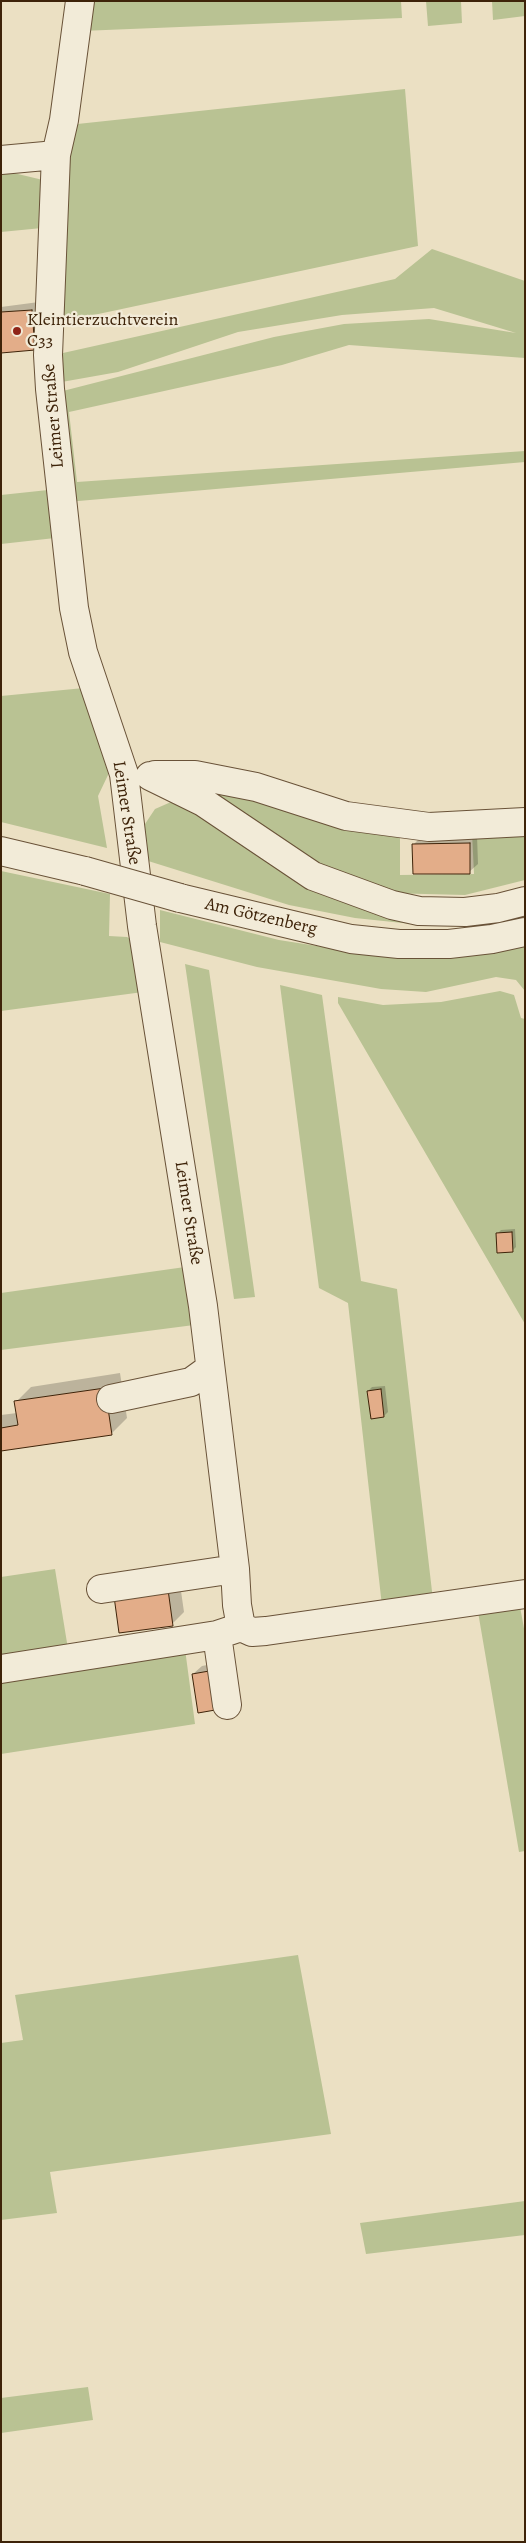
<!DOCTYPE html>
<meta charset="utf-8">
<style>
body{margin:0}
#map{position:relative;width:526px;height:2543px;overflow:hidden;background:#ebe0c3;font-family:Alegreya,serif}
canvas{display:block}
.frame{position:absolute;inset:0;border:2px solid #3e2309;pointer-events:none}
</style>
<div id="map">
<canvas width="526" height="2543"></canvas>
<div class="frame"></div>
</div>
<script>
const c = document.querySelector('canvas').getContext('2d');
c.lineJoin = 'round';
function fill(path, color) {
  c.fillStyle = color;
  c.fill(path, 'evenodd');
}
function poly(rows) {
  const path = new Path2D();
  for (const r of rows) {
    path.moveTo(r[0], r[1]);
    for (let i = 2; i < r.length; i += 2) path.lineTo(r[i], r[i + 1]);
  }
  return path;
}
function strokePath(path, color, width, dash) {
  c.strokeStyle = color;
  c.lineWidth = width;
  c.lineCap = dash ? 'butt' : 'round';
  c.setLineDash(dash || []);
  c.stroke(path);
}
function drawText(font, color, halo, rows, align = 'center') {
  c.font = font + ' Alegreya,serif';
  c.lineWidth = 4.5;
  c.setLineDash([]);
  c.textBaseline = 'middle';
  c.strokeStyle = halo;
  c.fillStyle = color;
  for (const [text, x, y, turn = 0] of rows) {
    c.save();
    c.translate(x, y);
    c.rotate((+turn || 0) * Math.PI / 180);
    c.textAlign = isNaN(turn) ? turn : align;
    if (halo) c.strokeText(text, 0, 0);
    c.fillText(text, 0, 0);
    c.restore();
  }
}
fill(poly([
 [86,1,401,1,402,18,81,31],
 [426,1,461,1,462,23,428,26],
 [492,1,525,1,525,16,493,20],
 [405,89,418,246,56,323,68,125],
 [1,170,43,180,42,228,1,232],
 [432,249,525,281,525,358,349,345,282,365,69,412,77,482,525,451,525,462,67,502,55,393,274,337,344,324,429,319,516,333,434,308,342,315,238,332,118,372,56,383,54,355,395,279],
 [48,490,55,538,1,544,1,495],
 [84,688,108,759,108,775,98,796,107,848,1,822,1,696],
 [204,790,262,797,400,833,400,875,474,874,472,833,525,828,525,880,465,895,385,893,323,869],
 [171,802,195,803,311,882,412,924,355,918,289,905,145,860,145,824,155,809],
 [1,871,110,894,109,936,127,937,136,942,143,992,1,1011],
 [160,910,279,940,400,959,449,959,503,951,525,945,525,991,516,980,496,977,426,992,381,989,257,967,160,942],
 [185,964,209,970,255,1297,234,1299],
 [280,985,322,995,361,1281,397,1289,433,1600,382,1606,348,1303,319,1288],
 [500,991,514,995,521,1018,525,1019,525,1324,338,1003,338,997,383,1005,441,1002],
 [185,1267,194,1325,1,1350,1,1293],
 [55,1569,68,1649,1,1660,1,1577],
 [519,1601,525,1634,525,1851,519,1852,477,1606],
 [185,1649,195,1724,1,1754,1,1677],
 [298,1955,331,2134,50,2172,57,2213,1,2220,1,2043,23,2040,15,1995],
 [525,2201,525,2235,366,2254,360,2223],
 [88,2387,93,2420,1,2433,1,2398]
]), '#b9c293');
fill(poly([
 [39,302,35,348,1,351,1,307],
 [477,835,478,864,469,872,414,844,422,836],
 [515,1229,516,1247,512,1251,497,1234,501,1230],
 [120,1373,127,1418,112,1433,1,1450,1,1415,17,1413,16,1402,31,1387],
 [385,1386,388,1412,384,1416,368,1391,372,1387],
 [178,1570,184,1612,172,1624,120,1632],
 [223,1662,199,1711,193,1674,202,1666]
]), '#0003');
const building = poly([
 [32,310,35,350,1,353,1,312,32,310],
 [470,843,470,874,413,874,412,844,470,843],
 [512,1232,513,1252,497,1253,496,1233,512,1232],
 [105,1388,112,1435,1,1451,1,1428,18,1425,14,1401,105,1388],
 [381,1389,384,1417,371,1419,367,1391,381,1389],
 [167,1582,173,1626,119,1633,113,1589,167,1582],
 [215,1670,221,1709,198,1713,192,1674,215,1670]
]);
fill(building, '#e3ad89');
strokePath(building, '#3e2309', 1);
const minor = poly([
 [80,1,64,120,56,155,48,355,50,389,74,608,83,652,124,774,142,926,203,1306,235,1569,237,1605,241,1627],
 [1,160,56,155],
 [155,775,195,775,256,787,346,816,429,827,525,822],
 [150,776,203,802,313,876,392,905,419,911,465,912,498,908,525,901],
 [1,851,85,871],
 [180,898,351,939,399,944,449,944,492,939,525,932],
 [111,1399,191,1382,209,1369],
 [101,1589,235,1569],
 [217,1635,227,1705],
 [1,1669,217,1635,241,1627,252,1632,266,1631,525,1594]
]);
strokePath(minor, '#695238', 30);
strokePath(minor, '#f2ebd8', 28);
const minorBridge = poly([
 [85,871,180,898]
]);
strokePath(minorBridge, '#695238', 30, []);
strokePath(minorBridge, '#f2ebd8', 28);
for (const [x, y, r, color] of [
 [17,331,5,"#8f2418"]
]) {
  const dot = new Path2D();
  dot.arc(x, y, r, 0, 2 * Math.PI);
  c.fillStyle = color;
  c.fill(dot);
  strokePath(dot, '#f2ebd8', 2);
}
drawText('18px', '#3e2309', '#f2ebd8', [
 ["Kleintierzuchtverein",27,321],
 ["C33",27,342]
], 'left');
drawText('18px', '#3e2309', '#f2ebd8', [
 ["Leimer Straße",54,416,-95],
 ["Leimer Straße",126,813,81],
 ["Am Götzenberg",261,917,13],
 ["Leimer Straße",188,1213,81]
]);
</script>
